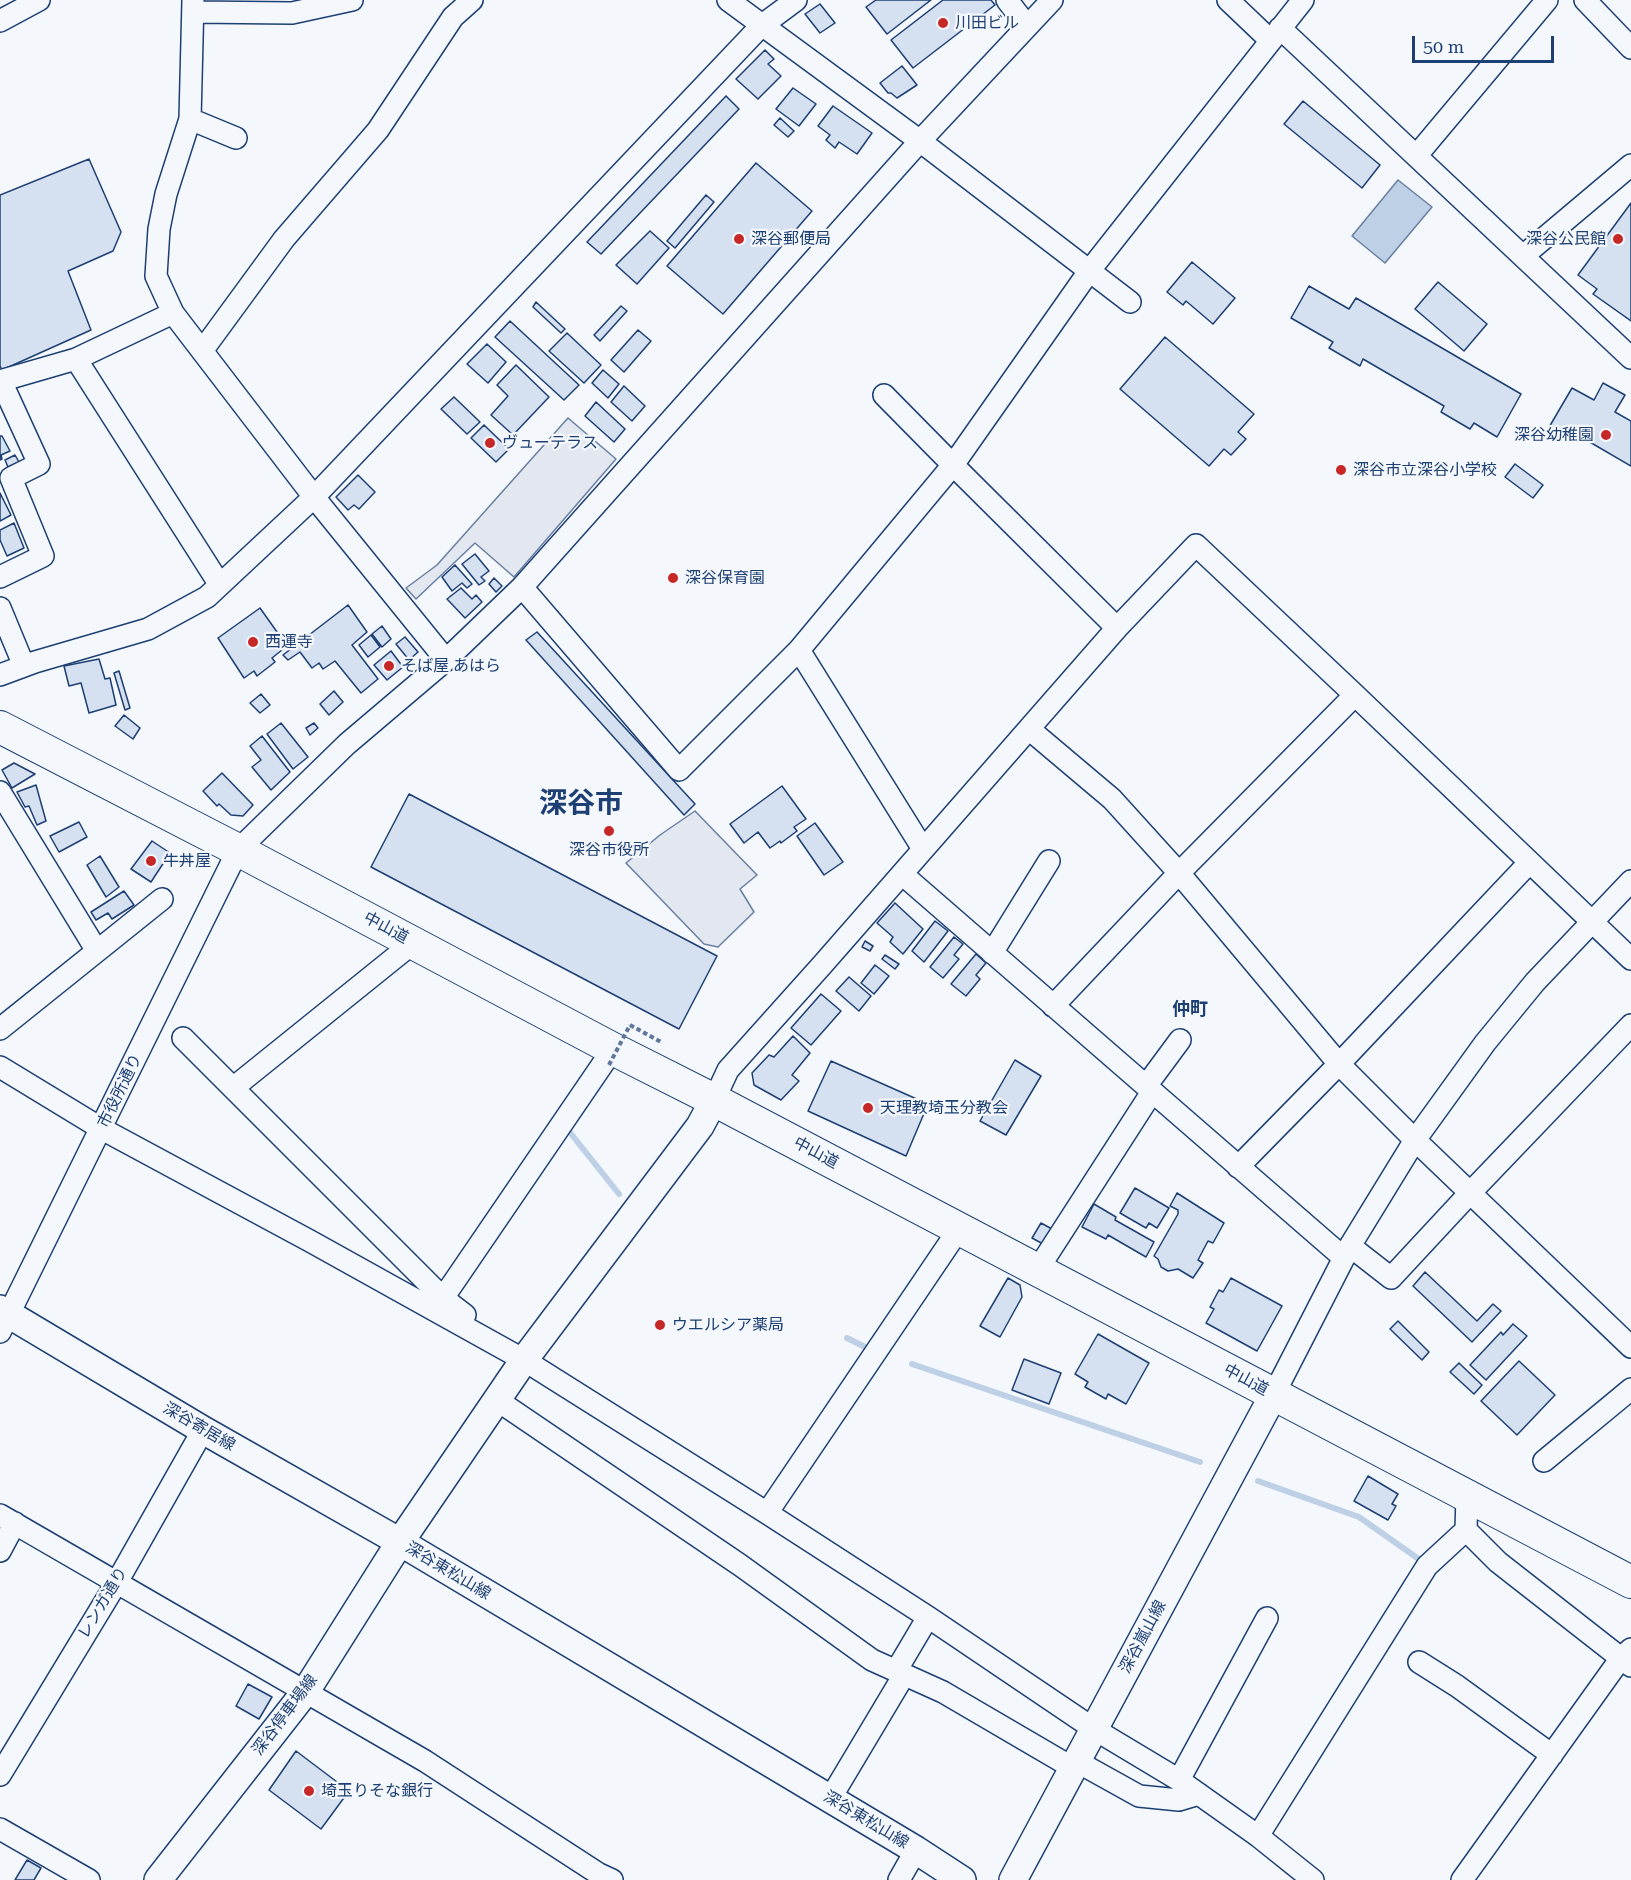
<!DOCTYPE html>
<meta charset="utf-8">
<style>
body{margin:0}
#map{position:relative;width:1631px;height:1880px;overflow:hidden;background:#f4f7fb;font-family:"Roboto Serif",serif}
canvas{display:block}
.scale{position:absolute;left:1412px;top:36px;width:142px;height:27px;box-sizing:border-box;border:3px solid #1d3f73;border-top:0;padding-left:8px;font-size:18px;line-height:21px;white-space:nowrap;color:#1d3f73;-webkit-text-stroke:4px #f4f7fb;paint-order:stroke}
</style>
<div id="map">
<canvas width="1631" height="1880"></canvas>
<div class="scale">50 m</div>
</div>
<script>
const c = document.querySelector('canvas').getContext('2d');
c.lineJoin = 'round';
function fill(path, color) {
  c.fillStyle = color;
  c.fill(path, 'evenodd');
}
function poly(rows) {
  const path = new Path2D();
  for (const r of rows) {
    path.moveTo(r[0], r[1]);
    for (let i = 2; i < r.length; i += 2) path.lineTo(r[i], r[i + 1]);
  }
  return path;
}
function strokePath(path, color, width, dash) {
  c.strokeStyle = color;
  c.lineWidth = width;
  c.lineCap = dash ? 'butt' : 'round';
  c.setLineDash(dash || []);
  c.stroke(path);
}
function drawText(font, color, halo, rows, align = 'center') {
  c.font = font + ' "Roboto Serif","Noto Sans JP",serif';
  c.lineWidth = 4.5;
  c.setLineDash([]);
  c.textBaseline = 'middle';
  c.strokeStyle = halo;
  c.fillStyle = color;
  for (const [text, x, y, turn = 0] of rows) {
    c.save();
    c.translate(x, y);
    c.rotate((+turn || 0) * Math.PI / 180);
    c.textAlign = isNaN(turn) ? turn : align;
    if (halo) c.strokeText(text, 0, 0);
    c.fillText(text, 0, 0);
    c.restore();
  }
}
const parking = poly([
 [568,418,616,459,514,577,475,543,416,599,406,588,437,565,568,418],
 [695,811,757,875,740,889,754,912,718,947,704,944,626,863,660,835,695,811]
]);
fill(parking, '#e3e8f0');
strokePath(parking, '#687fa3', 1.5);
const water = poly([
 [1398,180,1432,207,1385,263,1352,236,1398,180]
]);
fill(water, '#bed0e5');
strokePath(water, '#687fa3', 1.5);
strokePath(poly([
 [568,1130,619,1194],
 [847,1338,869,1349],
 [912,1364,1200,1462],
 [1258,1481,1359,1517,1423,1562]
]), '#bed0e5', 6);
const building = poly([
 [876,0,931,0,887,34,866,7,876,0],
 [943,0,991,0,995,5,913,68,891,40,943,0],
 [820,4,835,23,820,33,805,14,820,4],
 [765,50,774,59,768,64,781,76,758,99,736,79,765,50],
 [902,66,917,85,897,98,891,93,888,93,880,83,902,66],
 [793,88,816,104,799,126,776,109,793,88],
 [726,96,739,109,601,254,587,242,726,96],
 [1303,101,1380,165,1362,188,1284,124,1303,101],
 [833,106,872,133,857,154,839,142,835,148,826,140,830,135,818,126,833,106],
 [780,118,794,131,788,137,774,125,780,118],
 [89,159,121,232,113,251,68,271,91,330,2,370,0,366,0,195,89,159],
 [756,163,812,211,723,314,667,266,756,163],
 [706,195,714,202,675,248,667,241,706,195],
 [1631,203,1631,321,1593,294,1597,289,1578,275,1631,203],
 [650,231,669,248,637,284,616,265,650,231],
 [1192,262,1235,298,1213,324,1186,301,1183,305,1167,292,1192,262],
 [1438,282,1487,324,1464,351,1415,309,1438,282],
 [1309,286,1349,309,1356,298,1521,394,1497,437,1474,423,1470,429,1441,412,1444,406,1363,359,1360,366,1329,348,1333,342,1291,318,1309,286],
 [536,302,565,329,561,333,533,307,536,302],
 [621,306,627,311,600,341,594,335,621,306],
 [510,321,579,385,564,400,495,337,510,321],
 [638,330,651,341,624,372,611,360,638,330],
 [567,333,601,365,584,383,549,351,567,333],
 [1165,337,1254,414,1238,432,1246,439,1231,455,1224,449,1209,466,1120,389,1165,337],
 [487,344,506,362,488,383,467,364,487,344],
 [516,365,549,397,513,435,491,415,508,396,497,385,516,365],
 [603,370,619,384,608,398,592,383,603,370],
 [1603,383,1625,395,1615,412,1631,421,1631,466,1576,434,1571,442,1548,429,1572,388,1594,400,1603,383],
 [624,386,645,406,632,421,611,402,624,386],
 [454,397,480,422,467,434,441,409,454,397],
 [596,402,625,429,614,442,585,416,596,402],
 [484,425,509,449,496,462,471,438,484,425],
 [0,436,2,436,10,451,1,455,2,459,0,460,0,436],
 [15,455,19,462,8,467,5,460,15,455],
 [1515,464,1543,485,1533,498,1505,477,1515,464],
 [358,475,375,492,359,509,354,505,348,510,336,497,358,475],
 [0,493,11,515,0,521,0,493],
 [14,523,24,548,7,556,0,540,0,530,14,523],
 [475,554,489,571,481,577,485,581,479,585,462,564,475,554],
 [455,565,472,584,467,588,462,583,452,591,442,577,455,565],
 [494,578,502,586,496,592,489,584,494,578],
 [461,588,472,599,476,595,482,602,465,618,447,599,461,588],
 [348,605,367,632,352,645,378,679,361,693,335,661,323,669,319,663,312,668,300,652,288,660,283,655,348,605],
 [260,608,287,646,272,658,275,662,257,676,254,671,244,678,218,638,260,608],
 [382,626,391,639,382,647,372,634,382,626],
 [537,632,695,804,684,815,526,640,537,632],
 [371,635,380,647,368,657,359,645,371,635],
 [405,637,418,652,409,660,396,644,405,637],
 [391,651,403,667,387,680,374,665,391,651],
 [99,659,105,679,110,678,116,705,89,713,81,683,69,686,64,666,99,659],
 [119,671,130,708,125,710,114,673,119,671],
 [334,691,343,702,329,715,320,704,334,691],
 [261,694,270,705,260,713,250,703,261,694],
 [124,715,140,728,133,739,115,726,124,715],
 [281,723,308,757,293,769,267,734,281,723],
 [314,723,318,728,310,735,306,728,314,723],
 [262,736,290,772,271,790,252,767,261,760,250,746,262,736],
 [14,763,35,774,12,788,2,770,14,763],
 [222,773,253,805,243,816,231,815,219,804,217,806,203,791,222,773],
 [36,785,46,821,37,825,29,806,25,807,17,792,36,785],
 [782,786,806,819,794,827,797,831,781,843,780,841,770,848,758,832,744,843,730,824,782,786],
 [409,794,717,956,679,1029,371,867,409,794],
 [79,822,87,837,59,852,50,836,79,822],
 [815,823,843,862,824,875,797,836,815,823],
 [152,841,170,853,151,882,131,869,152,841],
 [100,856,119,887,106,897,87,865,100,856],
 [124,891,134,905,112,919,108,913,96,920,91,912,124,891],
 [895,903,923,929,903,954,890,942,893,937,877,923,895,903],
 [935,921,948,931,924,962,912,951,935,921],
 [954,937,963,944,954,955,959,959,943,978,930,967,954,937],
 [865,941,873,946,870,951,862,947,865,941],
 [976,954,986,963,976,975,980,979,966,996,951,984,976,954],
 [885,955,899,964,895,969,882,959,885,955],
 [875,965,889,976,874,994,861,983,875,965],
 [849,977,871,996,859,1011,836,991,849,977],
 [821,994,841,1011,811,1045,791,1028,821,994],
 [793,1036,810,1053,792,1075,799,1081,781,1100,754,1085,752,1073,769,1055,774,1057,793,1036],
 [1015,1060,1041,1076,1006,1135,980,1121,1015,1060],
 [831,1061,928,1104,906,1156,808,1111,831,1061],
 [1135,1188,1169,1208,1157,1228,1149,1223,1146,1228,1120,1213,1135,1188],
 [1177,1193,1224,1223,1213,1243,1208,1241,1198,1260,1203,1263,1193,1278,1178,1269,1168,1271,1161,1267,1158,1259,1154,1256,1178,1214,1178,1210,1170,1206,1177,1193],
 [1094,1204,1116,1217,1115,1220,1154,1242,1146,1257,1108,1235,1106,1239,1082,1227,1094,1204],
 [1041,1223,1052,1229,1043,1244,1032,1238,1041,1223],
 [1425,1272,1477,1321,1493,1304,1501,1311,1472,1342,1413,1286,1425,1272],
 [1008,1278,1020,1285,1022,1297,1000,1337,980,1326,1008,1278],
 [1231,1278,1282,1306,1257,1351,1206,1323,1214,1309,1210,1307,1219,1290,1223,1292,1231,1278],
 [1398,1321,1429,1352,1422,1360,1390,1329,1398,1321],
 [1513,1324,1527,1336,1486,1380,1470,1365,1501,1332,1503,1335,1513,1324],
 [1098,1334,1149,1363,1126,1404,1108,1394,1106,1399,1085,1387,1088,1382,1075,1374,1098,1334],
 [1024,1359,1061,1373,1049,1404,1012,1390,1024,1359],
 [1519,1361,1555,1395,1517,1435,1481,1401,1519,1361],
 [1459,1363,1482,1385,1474,1394,1450,1372,1459,1363],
 [1368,1476,1398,1494,1392,1504,1396,1506,1388,1520,1354,1501,1368,1476],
 [248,1684,272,1697,259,1719,236,1706,248,1684],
 [296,1751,349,1791,321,1829,269,1790,296,1751],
 [27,1860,41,1868,34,1880,15,1880,27,1860]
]);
fill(building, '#d5e0f0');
strokePath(building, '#1d3f73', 1.5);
const minor = poly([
 [193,0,190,119,166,194,159,229,156,276,173,313,314,497,446,660],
 [728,0,920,141,1130,302],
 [1007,0,1027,26],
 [1228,0,1270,40],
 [1585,0,1631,48],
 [193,12,292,13,352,0],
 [0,21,39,0],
 [1280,28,1631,358],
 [190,119,236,138],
 [1417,155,1547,0],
 [1523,256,1631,165],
 [202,351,284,239,378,130,453,17,472,0],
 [76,359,220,585],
 [0,381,76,359,173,313],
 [884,395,953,465,1117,628],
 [0,577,43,556,11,478,39,464,1,381],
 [522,587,679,770,799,650,953,465,1090,270,1303,0],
 [0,608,24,666],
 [799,650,923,849],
 [0,675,35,662,148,629,207,597,314,497,761,26,796,0],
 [1029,729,1112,799,1179,873,1339,1064,1415,1140,1631,1347],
 [0,792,97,951],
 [902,874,1344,1258],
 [992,953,1049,861],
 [1053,1006,1179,873,1355,695],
 [0,1029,162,899],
 [183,1038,443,1298,465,1315],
 [0,1067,102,1129,310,1241,524,1360,767,1513,928,1617,1094,1729,1179,1780,1258,1836,1313,1880],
 [1146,1086,1180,1040],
 [233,1088,413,943],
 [714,1100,728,1070,823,964,1117,628,1196,545,1355,695,1631,959],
 [1238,1167,1339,1064,1529,863],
 [1350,1246,1391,1278,1470,1193,1631,1025],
 [1038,1269,1152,1092],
 [443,1298,613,1049],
 [0,1332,238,850,347,744,446,660,522,587,920,141,1052,0],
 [1274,1394,1350,1246,1415,1140,1485,1043,1535,982,1631,881],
 [497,1400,740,1565,872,1660,943,1692,1073,1768],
 [1544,1461,1631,1389],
 [767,1513,959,1229],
 [0,1515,425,1761,599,1874,612,1880],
 [1466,1530,1498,1562,1631,1666],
 [0,1551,15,1523],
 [1419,1662,1457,1686,1552,1755],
 [896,1671,928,1617],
 [1076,1761,1139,1796,1179,1800,1199,1794],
 [0,1775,117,1582,203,1430],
 [1179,1780,1267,1618],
 [830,1799,904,1675],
 [0,1829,89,1880],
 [1258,1836,1427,1566,1466,1530,1467,1495],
 [899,1880,916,1850],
 [1462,1880,1621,1658,1631,1649]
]);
const major = poly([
 [0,1309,203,1430,400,1542,916,1850,962,1880],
 [158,1880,306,1691,400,1542,524,1360,700,1126,714,1100],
 [1013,1880,1274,1394]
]);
const highway = poly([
 [0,727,238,850,613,1049,714,1100,1631,1582]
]);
strokePath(minor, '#1d3f73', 24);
strokePath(major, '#1d3f73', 30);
strokePath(highway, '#1d3f73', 34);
strokePath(poly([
 [630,1025,661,1042]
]), '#5e769c', 4, [4.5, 3]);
strokePath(minor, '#f4f7fb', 21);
strokePath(major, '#f4f7fb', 27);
strokePath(highway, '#f4f7fb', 32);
strokePath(poly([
 [609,1065,630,1025]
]), '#5e769c', 4, [4.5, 3]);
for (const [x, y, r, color] of [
 [943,23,6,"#c62828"],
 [739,239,6,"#c62828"],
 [1618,239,6,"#c62828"],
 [1606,435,6,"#c62828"],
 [490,443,6,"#c62828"],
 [1341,470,6,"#c62828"],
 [673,578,6,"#c62828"],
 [253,642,6,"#c62828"],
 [389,666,6,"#c62828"],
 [609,831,6,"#c62828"],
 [151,861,6,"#c62828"],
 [868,1108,6,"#c62828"],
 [660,1325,6,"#c62828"],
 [309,1791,6,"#c62828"]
]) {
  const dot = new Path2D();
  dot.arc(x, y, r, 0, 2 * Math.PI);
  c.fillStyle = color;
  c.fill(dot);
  strokePath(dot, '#f4f7fb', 2);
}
drawText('16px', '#1d3f73', '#f4f7fb', [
 ["川田ビル",955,23],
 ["深谷郵便局",751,239],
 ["深谷公民館",1606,239,"right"],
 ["深谷幼稚園",1594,435,"right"],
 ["ヴューテラス",502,443],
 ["深谷市立深谷小学校",1353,470],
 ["深谷保育園",685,578],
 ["西運寺",265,642],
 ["そば屋 あはら",401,666],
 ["深谷市役所",609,850,"center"],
 ["牛丼屋",163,861],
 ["天理教埼玉分教会",880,1108],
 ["ウエルシア薬局",672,1325],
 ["埼玉りそな銀行",321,1791]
], 'left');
drawText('16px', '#1d3f73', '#f4f7fb', [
 ["中山道",386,928,28],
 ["市役所通り",120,1091,-64],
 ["中山道",816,1153,28],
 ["中山道",1246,1380,28],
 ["深谷寄居線",199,1427,30],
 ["深谷東松山線",448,1571,31],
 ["レンガ通り",103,1603,-59],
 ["深谷嵐山線",1143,1637,-62],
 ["深谷停車場線",285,1715,-53],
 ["深谷東松山線",866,1820,31]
]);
drawText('bold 18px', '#1d3f73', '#f4f7fb', [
 ["仲町",1190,1010]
]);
drawText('bold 28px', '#1d3f73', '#f4f7fb', [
 ["深谷市",581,804]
]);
</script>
